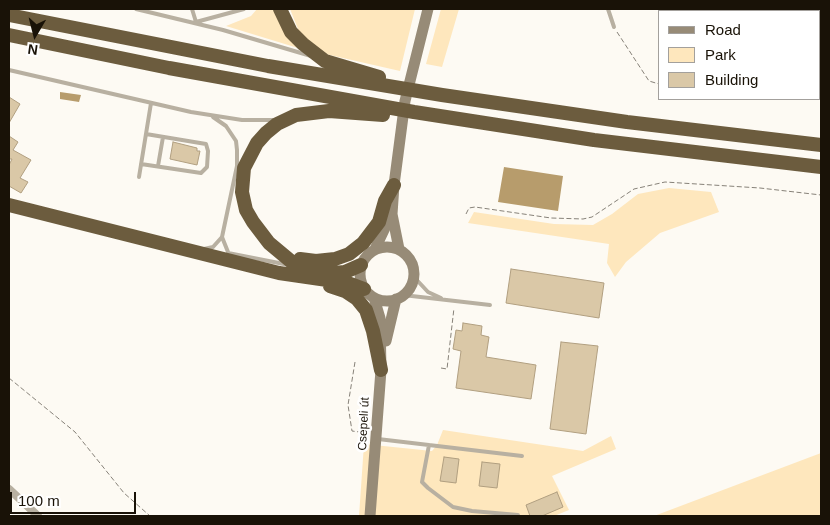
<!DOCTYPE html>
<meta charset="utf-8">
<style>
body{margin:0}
#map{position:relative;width:830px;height:525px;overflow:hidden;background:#fdfaf3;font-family:Arial,sans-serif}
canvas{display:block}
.frame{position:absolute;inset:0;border:10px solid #191207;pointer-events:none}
.legend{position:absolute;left:658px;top:10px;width:162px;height:90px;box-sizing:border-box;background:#fff;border:1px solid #a3a09c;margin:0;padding:6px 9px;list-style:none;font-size:15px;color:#191207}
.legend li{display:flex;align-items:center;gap:10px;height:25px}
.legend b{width:25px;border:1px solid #a3a09c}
.north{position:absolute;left:10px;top:10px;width:50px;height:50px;-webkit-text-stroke:4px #fff;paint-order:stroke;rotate:188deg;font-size:14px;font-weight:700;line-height:20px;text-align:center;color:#191207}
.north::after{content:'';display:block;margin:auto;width:18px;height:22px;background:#191207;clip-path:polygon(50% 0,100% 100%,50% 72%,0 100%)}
.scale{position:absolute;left:10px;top:492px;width:126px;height:22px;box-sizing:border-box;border:2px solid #191207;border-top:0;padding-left:6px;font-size:15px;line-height:18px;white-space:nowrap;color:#191207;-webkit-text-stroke:4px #fff;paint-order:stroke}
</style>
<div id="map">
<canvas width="830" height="525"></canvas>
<div class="frame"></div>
<ul class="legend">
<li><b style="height:6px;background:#978b77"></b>Road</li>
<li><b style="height:14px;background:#fee7bd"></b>Park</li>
<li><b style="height:14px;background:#dac8a7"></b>Building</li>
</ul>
<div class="north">N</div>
<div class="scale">100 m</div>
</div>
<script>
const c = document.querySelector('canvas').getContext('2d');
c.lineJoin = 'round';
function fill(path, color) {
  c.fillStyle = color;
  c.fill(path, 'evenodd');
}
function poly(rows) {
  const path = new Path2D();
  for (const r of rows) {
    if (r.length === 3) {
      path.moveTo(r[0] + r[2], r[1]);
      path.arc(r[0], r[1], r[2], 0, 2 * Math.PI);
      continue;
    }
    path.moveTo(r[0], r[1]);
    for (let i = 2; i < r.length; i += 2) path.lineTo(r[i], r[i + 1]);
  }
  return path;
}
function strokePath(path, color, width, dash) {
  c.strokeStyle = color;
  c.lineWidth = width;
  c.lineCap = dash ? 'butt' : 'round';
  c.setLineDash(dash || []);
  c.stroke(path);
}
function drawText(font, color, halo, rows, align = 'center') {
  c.font = font + ' Arial,sans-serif';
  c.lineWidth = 5;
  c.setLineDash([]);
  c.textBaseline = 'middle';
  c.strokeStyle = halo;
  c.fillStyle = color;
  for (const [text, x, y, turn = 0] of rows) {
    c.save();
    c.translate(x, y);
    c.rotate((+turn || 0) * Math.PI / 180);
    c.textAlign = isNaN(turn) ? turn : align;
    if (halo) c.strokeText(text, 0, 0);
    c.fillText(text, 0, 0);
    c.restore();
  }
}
fill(poly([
 [257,9,276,9,298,48,226,26,251,16],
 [290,9,415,9,400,71,321,53,300,34],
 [441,9,459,9,442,67,426,64],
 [669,188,711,192,719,212,660,233,626,262,615,277,607,263,609,244,468,223,474,212,554,224,593,225,612,214,638,194],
 [443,430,583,451,611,436,616,449,552,476,569,510,554,516,359,516,364,444,432,451,437,445],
 [821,453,821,516,654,516]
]), '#fee7bd');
fill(poly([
 [60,92,81,95,79,102,60,99],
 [504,167,563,176,558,211,498,202]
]), '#b79c6c');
const building = poly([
 [9,97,20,104,9,123,9,97],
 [9,136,18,142,13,150,31,160,20,178,28,182,21,193,9,186,9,165,12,159,9,159,9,136],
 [173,142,197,148,197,151,200,151,197,165,170,159,173,142],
 [511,269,604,283,599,318,506,303,511,269],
 [463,323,482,326,481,335,489,337,486,357,536,365,531,399,456,388,461,351,453,349,456,330,462,331,463,323],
 [561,342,598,346,586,434,550,429,561,342],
 [444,457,459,459,456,483,440,481,444,457],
 [482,462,500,464,497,488,479,486,482,462],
 [557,492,563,507,542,516,530,516,526,505,557,492]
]);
fill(building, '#dac8a7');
strokePath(building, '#b19f80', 1);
strokePath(poly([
 [617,32,649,81,659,84],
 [466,214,469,208,475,207,551,218,583,219,592,217,634,189,665,182,760,188,821,195],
 [355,362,348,405,352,431,367,433],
 [441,368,447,369,454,308],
 [9,378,75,432,124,493,150,516]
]), '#868178', 1, [5, 2.5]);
strokePath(poly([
 [136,9,223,30,311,56],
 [192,9,196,22],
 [608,9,614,27],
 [196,22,244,9],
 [9,70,191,112,242,120,276,120],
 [213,117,226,126,236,141,237,150,237,166,222,237,230,257],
 [141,164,201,173,207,167,208,151,206,144,146,134],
 [158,166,163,137],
 [139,177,151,103],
 [204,249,213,247,222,237],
 [228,253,289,265],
 [414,277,428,292,441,298],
 [403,295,490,305],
 [378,439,522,456],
 [429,445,422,482,428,488,453,507,472,511,518,515]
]), '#b8b0a1', 4);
strokePath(poly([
 [9,489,38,516]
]), '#b8b0a1', 8);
strokePath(poly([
 [387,274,27],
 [375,249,384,230,388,211],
 [399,249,392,214,394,185,405,101,428,9],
 [386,341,396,299],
 [370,516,381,370,380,318,374,298]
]), '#978b77', 11);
strokePath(poly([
 [280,9,291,32,303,44,325,61,379,77],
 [9,15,268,66,442,95,627,122,821,145],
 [9,35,169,68,414,112,594,140,821,167],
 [9,205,279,273,348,283,364,289],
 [300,259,316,261,335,259,349,254,363,243,379,222,385,201,394,185],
 [361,265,345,272,334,273,314,270,293,263,269,243,253,222,246,210,242,192,244,168,257,143,266,133,277,124,296,115,329,111,383,115],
 [330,286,345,291,357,299,366,310,373,331,381,370]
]), '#6c5c3e', 14);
drawText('12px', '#191207', '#fff', [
 ["Csepeli út",364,424,-87]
]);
</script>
